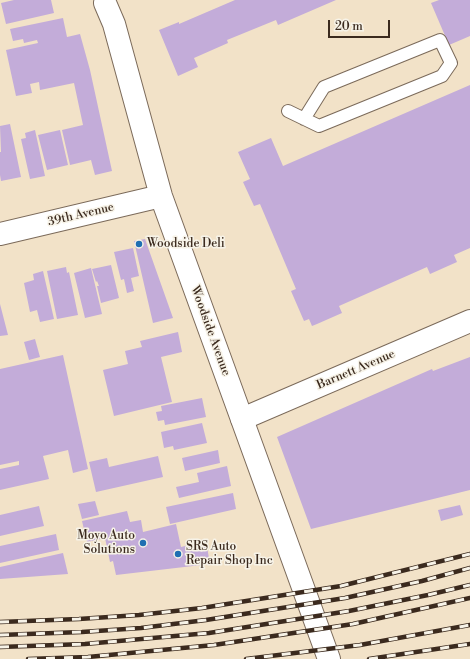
<!DOCTYPE html>
<style>
body{margin:0}
#map{position:relative;width:470px;height:659px;overflow:hidden;background:#f2e2c8;font-family:"Libre Bodoni",serif}
canvas{display:block}
.scale{position:absolute;left:328px;top:20px;width:62px;height:18px;box-sizing:border-box;border:2px solid #3b2a1e;border-top:0;padding-left:5px;font-size:12px;line-height:14px;white-space:nowrap;color:#3b2a1e;-webkit-text-stroke:3px #f7f3e8;paint-order:stroke}
</style>
<div id="map">
<canvas width="470" height="659"></canvas>
<div class="scale">20 m</div>
</div>
<script>
const c = document.querySelector('canvas').getContext('2d');
c.lineJoin = 'round';
function fill(path, color) {
  c.fillStyle = color;
  c.fill(path, 'evenodd');
}
function poly(rows) {
  const path = new Path2D();
  for (const r of rows) {
    path.moveTo(r[0], r[1]);
    for (let i = 2; i < r.length; i += 2) path.lineTo(r[i], r[i + 1]);
  }
  return path;
}
function strokePath(path, color, width, dash) {
  c.strokeStyle = color;
  c.lineWidth = width;
  c.lineCap = dash ? 'butt' : 'round';
  c.setLineDash(dash || []);
  c.stroke(path);
}
function drawText(font, color, halo, rows, align = 'center') {
  c.font = font + ' "Libre Bodoni",serif';
  c.lineWidth = 3;
  c.setLineDash([]);
  c.textBaseline = 'middle';
  c.strokeStyle = halo;
  c.fillStyle = color;
  for (const [text, x, y, turn = 0] of rows) {
    c.save();
    c.translate(x, y);
    c.rotate((+turn || 0) * Math.PI / 180);
    c.textAlign = isNaN(turn) ? turn : align;
    if (halo) c.strokeText(text, 0, 0);
    c.fillText(text, 0, 0);
    c.restore();
  }
}
fill(poly([
 [14,0,51,0,54,13,6,24,1,3],
 [235,0,336,0,278,25,276,20,227,40,228,43,194,58,198,67,178,76,159,30,179,22,179,24],
 [439,0,470,0,470,36,449,45,431,3],
 [63,18,67,37,80,34,90,70,112,171,95,175,91,160,70,165,62,130,83,125,74,83,40,90,39,82,30,84,32,93,16,96,6,50,38,43,37,40,24,43,23,39,13,41,10,29],
 [470,85,470,248,454,255,457,262,430,274,427,267,339,306,342,313,317,324,312,326,309,319,304,321,291,291,296,289,260,204,254,206,243,182,250,179,238,152,271,138,283,166],
 [10,124,21,177,1,181,0,175,0,152,1,152,0,126],
 [35,130,45,176,30,179,21,139,26,138,25,133],
 [60,130,68,165,47,170,38,135],
 [145,239,173,318,153,323,134,241],
 [133,248,139,276,131,278,134,291,127,293,124,279,121,280,114,252],
 [111,265,119,298,101,303,97,286,99,286,97,281,96,282,92,269],
 [66,267,67,273,69,272,78,315,57,319,47,271],
 [91,268,102,314,85,318,74,273],
 [43,271,54,319,40,322,37,310,30,312,24,283,34,280,33,274],
 [0,304,8,335,0,336],
 [178,332,182,352,161,357,172,402,114,416,103,370,128,364,125,351,142,347,140,341],
 [35,339,40,357,29,360,24,342],
 [63,355,88,469,73,473,68,450,43,456,49,479,0,490,0,469,19,465,19,461,0,465,0,369],
 [470,357,470,490,311,529,277,437,432,369,433,371],
 [202,398,206,417,165,425,164,420,158,421,156,412,162,411,161,406],
 [202,423,207,443,174,450,173,446,164,448,161,432],
 [218,450,220,463,185,471,182,458],
 [158,456,163,477,96,492,89,462,107,458,109,467],
 [227,466,231,486,179,498,176,487,199,482,197,473],
 [233,493,236,509,170,524,166,507],
 [95,501,99,515,82,519,78,504],
 [460,505,463,515,441,521,438,510],
 [39,506,44,526,0,536,0,515],
 [127,511,130,522,141,520,143,532,176,524,181,547,206,541,210,564,116,575,113,561,110,562,105,538,87,542,82,521],
 [56,534,59,550,0,563,0,546],
 [63,553,68,574,0,579,0,567]
]), '#c3acd9');
const service = poly([
 [288,111,319,126,442,76,451,63,440,40,324,87,304,119]
]);
const minor = poly([
 [242,419,470,321]
]);
const tertiary = poly([
 [105,3,114,24,161,196,329,659],
 [0,234,161,196]
]);
strokePath(service, '#7b6a5a', 14);
strokePath(minor, '#7b6a5a', 24);
strokePath(tertiary, '#7b6a5a', 24);
strokePath(service, '#fff', 12);
strokePath(minor, '#fff', 22);
strokePath(tertiary, '#fff', 22);
const rail = poly([
 [0,622,79,619,139,615,202,608,341,586,470,554],
 [0,635,82,632,141,628,206,620,345,598,422,581,470,568],
 [0,647,85,644,209,633,349,611,428,595,470,585],
 [28,659,88,657,214,645,353,624,470,598],
 [246,659,360,645,470,625],
 [369,659,470,644]
]);
strokePath(rail, '#3b2a1e', 4.5);
strokePath(rail, '#f7f3e8', 3, [9]);
for (const [x, y, r, color] of [
 [139,244,4,"#1f6fb2"],
 [143,543,4,"#1f6fb2"],
 [178,554,4,"#1f6fb2"]
]) {
  const dot = new Path2D();
  dot.arc(x, y, r, 0, 2 * Math.PI);
  c.fillStyle = color;
  c.fill(dot);
  strokePath(dot, '#f7f3e8', 1.5);
}
drawText('12px', '#3b2a1e', '#f7f3e8', [
 ["39th Avenue",81,215,-13],
 ["Woodside Avenue",210,331,70],
 ["Barnett Avenue",356,370,-23]
]);
drawText('12px', '#3b2a1e', '#f7f3e8', [
 ["Woodside Deli",147,244],
 ["Moyo Auto",135,536,"right"],
 ["Solutions",135,550,"right"],
 ["SRS Auto",186,547],
 ["Repair Shop Inc",186,561]
], 'left');
</script>
